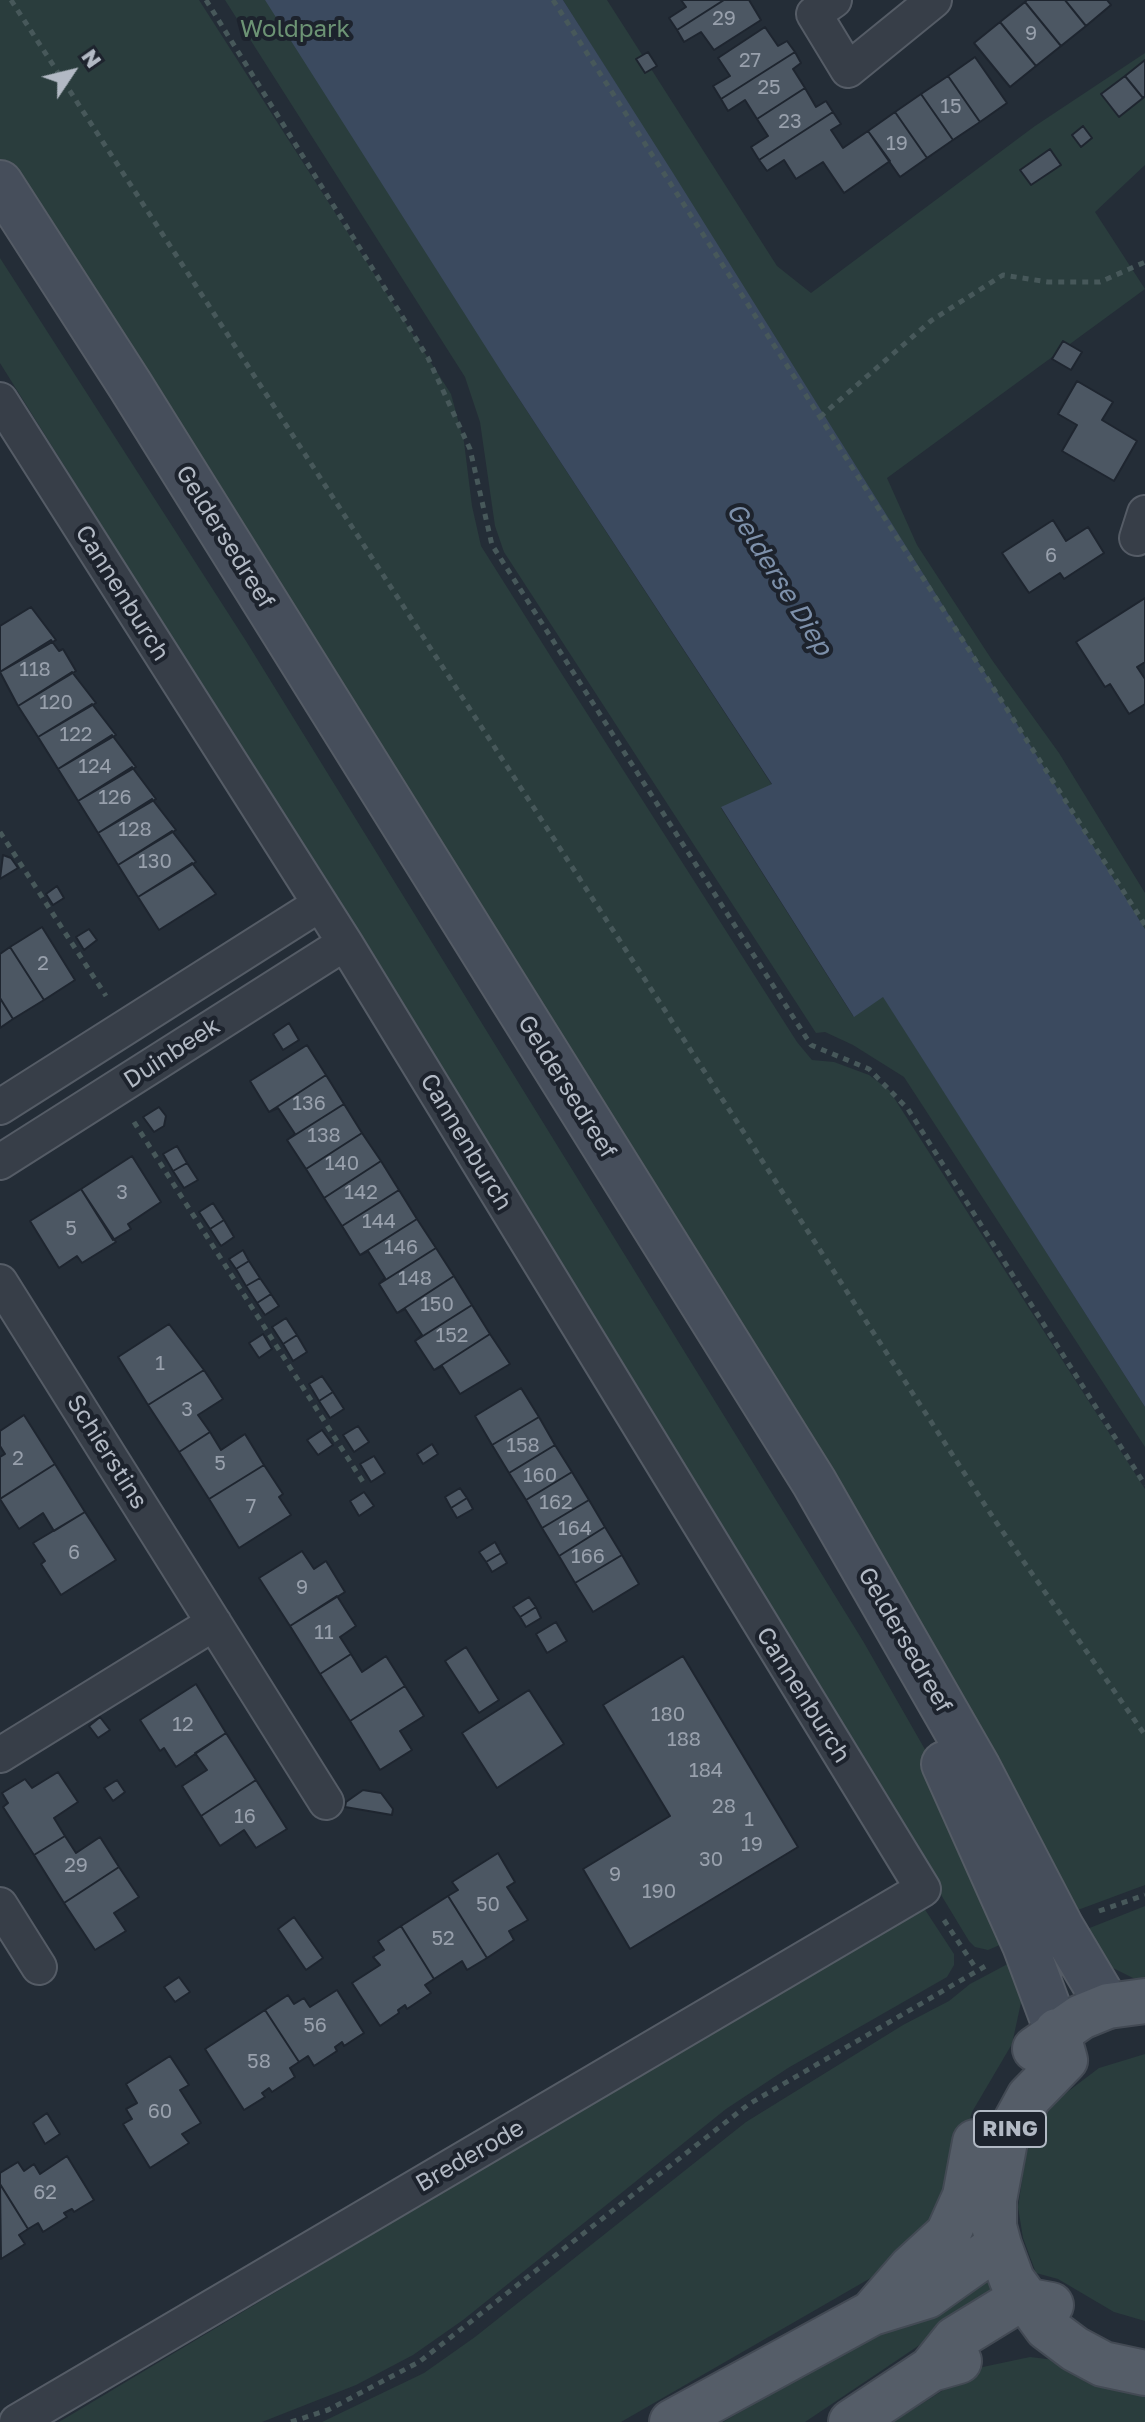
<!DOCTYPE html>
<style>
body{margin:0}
#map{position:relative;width:1145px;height:2422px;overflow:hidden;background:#242d37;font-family:"Golos Text",sans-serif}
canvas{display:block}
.north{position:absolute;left:32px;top:32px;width:80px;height:80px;-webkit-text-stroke:6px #1d232d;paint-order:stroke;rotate:55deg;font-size:22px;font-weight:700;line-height:32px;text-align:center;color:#b2b9c4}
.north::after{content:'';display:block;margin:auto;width:28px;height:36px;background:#b2b9c4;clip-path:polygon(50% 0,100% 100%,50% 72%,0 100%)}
</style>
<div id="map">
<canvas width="1145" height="2422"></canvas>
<div class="north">N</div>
</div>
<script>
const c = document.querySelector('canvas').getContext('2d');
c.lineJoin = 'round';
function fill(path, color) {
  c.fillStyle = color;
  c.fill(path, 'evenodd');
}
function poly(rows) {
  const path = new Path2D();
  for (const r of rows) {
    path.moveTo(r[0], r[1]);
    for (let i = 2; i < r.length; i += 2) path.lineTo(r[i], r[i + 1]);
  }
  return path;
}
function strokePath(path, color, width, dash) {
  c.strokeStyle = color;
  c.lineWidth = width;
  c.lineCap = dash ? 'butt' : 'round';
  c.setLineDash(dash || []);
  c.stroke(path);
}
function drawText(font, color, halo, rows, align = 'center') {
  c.font = font + ' "Golos Text",sans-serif';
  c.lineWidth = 8;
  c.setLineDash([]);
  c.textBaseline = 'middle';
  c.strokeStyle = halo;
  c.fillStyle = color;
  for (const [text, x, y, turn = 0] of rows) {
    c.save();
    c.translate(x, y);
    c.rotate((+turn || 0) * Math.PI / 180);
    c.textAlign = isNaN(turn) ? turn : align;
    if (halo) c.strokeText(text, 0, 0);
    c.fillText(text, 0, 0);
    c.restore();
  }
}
fill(poly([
 [0,0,199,0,451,394,464,442,472,506,481,546,551,657,797,1042,812,1060,834,1062,869,1075,889,1090,1145,1489,1145,1885,1067,1914,0,171],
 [225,0,381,0,508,382,772,785,721,808,853,1016,883,996,1145,1407,1145,1447,904,1077,853,1045,825,1032,816,1033,504,552,495,526,480,422,465,377],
 [563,0,607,0,777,266,811,293,1035,126,1145,53,1145,165,1095,212,1145,289,887,478,917,545,992,660,1059,753,1145,893,1145,929],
 [0,258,246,641,863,1641,939,1774,1009,1941,988,1950,975,1947,969,1941,418,1032,0,363],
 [922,1905,954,1954,954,1965,947,1977,788,2068,726,2109,463,2320,413,2355,356,2385,262,2422,59,2422],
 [1145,1906,1145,1984,1109,1966,1077,1933],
 [1017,1959,1022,1998,1012,2044,972,2112,942,2214,895,2264,621,2422,322,2422,424,2373,475,2337,746,2122,903,2025,949,2001,970,1984],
 [1145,2054,1145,2321,1114,2312,1058,2279,1036,2273,1023,2238,1018,2207,1026,2154,1040,2123,1058,2099,1099,2068],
 [990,2279,1000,2291,805,2422,723,2422,812,2370],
 [1030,2357,1055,2360,1145,2385,1145,2422,893,2422,978,2368]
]), '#2a3d3d');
fill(poly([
 [265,0,563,0,673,173,1145,929,1145,1407,883,997,854,1017,721,807,772,784,508,382]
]), '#3b4a5f');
const building = poly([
 [681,0,724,0,677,30,669,18,686,7,681,0],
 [724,0,749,0,761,20,714,50,701,32,684,42,677,30,724,0],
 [1027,0,1065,0,1086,26,1061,46,1025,2,1027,0],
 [1065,0,1107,0,1111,5,1086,26,1065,0],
 [1025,2,1061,46,1036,66,1000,22,1025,2],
 [1000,22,1036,66,1010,87,974,43,1000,22],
 [765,27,778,46,787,41,795,52,721,99,713,86,730,76,718,58,765,27],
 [648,52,657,66,645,73,636,59,648,52],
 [795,52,801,63,793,69,805,88,757,119,745,100,728,111,721,99,795,52],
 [975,57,1007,103,980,122,948,76,975,57],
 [1145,60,1145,96,1143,98,1125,76,1145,60],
 [948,76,980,122,953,140,921,94,948,76],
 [1125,76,1143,98,1119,117,1101,94,1125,76],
 [805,88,816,107,826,101,833,112,759,160,751,147,768,136,757,119,805,88],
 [921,94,953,140,927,158,895,112,921,94],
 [833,112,841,124,831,130,843,148,868,131,890,161,844,193,823,162,796,179,784,160,767,171,759,160,833,112],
 [895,112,927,158,900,177,868,131,895,112],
 [1083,126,1092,138,1081,147,1072,135,1083,126],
 [1050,149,1061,165,1031,185,1020,170,1050,149],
 [1063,341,1082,352,1071,370,1052,359,1063,341],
 [1077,381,1113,402,1102,420,1137,441,1114,481,1062,451,1077,425,1058,414,1077,381],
 [1053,520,1066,541,1088,527,1104,553,1064,579,1060,573,1029,593,1002,553,1053,520],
 [1145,598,1145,662,1137,667,1145,679,1145,704,1129,714,1110,684,1105,687,1076,642,1145,598],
 [31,607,56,640,0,672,0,626,31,607],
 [51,640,59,651,63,649,76,671,18,706,0,672,51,640],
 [72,672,96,703,38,737,18,706,72,672],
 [92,704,116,735,58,769,38,737,92,704],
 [112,735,136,767,78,801,58,769,112,735],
 [132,767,156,799,98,833,78,801,132,767],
 [152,799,176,830,118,865,98,833,152,799],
 [172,831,196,862,138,897,118,865,172,831],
 [3,855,11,858,18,868,0,879,3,855],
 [192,863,216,894,159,930,138,897,192,863],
 [57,886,64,898,53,905,46,894,57,886],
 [42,927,75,980,44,1000,10,947,42,927],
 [89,929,97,940,84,950,76,937,89,929],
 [10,947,44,1000,13,1019,0,998,0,954,10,947],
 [0,998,13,1019,0,1028,0,998],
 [289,1023,299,1040,283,1050,273,1034,289,1023],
 [307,1045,326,1075,269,1112,250,1081,307,1045],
 [326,1075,344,1104,287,1140,295,1134,278,1108,269,1112,326,1075],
 [344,1104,362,1133,306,1169,287,1140,344,1104],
 [159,1107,166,1116,164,1126,154,1132,143,1117,159,1107],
 [362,1133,381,1161,324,1198,306,1169,362,1133],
 [177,1146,187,1163,173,1171,163,1154,177,1146],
 [132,1156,161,1202,128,1224,131,1229,113,1240,81,1189,132,1156],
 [381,1161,399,1190,342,1226,324,1198,381,1161],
 [187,1163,198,1180,184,1188,173,1171,187,1163],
 [81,1189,116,1242,82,1263,77,1256,59,1268,30,1221,81,1189],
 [399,1190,417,1219,360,1255,342,1226,399,1190],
 [213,1203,224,1220,210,1229,199,1212,213,1203],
 [417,1219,436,1248,379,1284,385,1278,368,1251,360,1255,417,1219],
 [224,1220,234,1237,221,1246,210,1229,224,1220],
 [436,1248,454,1276,397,1313,379,1284,436,1248],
 [243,1250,249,1261,236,1269,229,1259,243,1250],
 [249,1261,260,1278,246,1286,236,1269,249,1261],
 [454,1276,472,1305,415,1341,422,1335,405,1309,397,1313,454,1276],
 [260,1278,271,1294,257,1303,246,1286,260,1278],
 [271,1294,279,1306,265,1315,257,1303,271,1294],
 [472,1305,490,1334,434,1370,415,1341,472,1305],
 [286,1318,297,1335,283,1344,272,1327,286,1318],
 [169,1324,204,1370,148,1405,118,1357,169,1324],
 [263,1334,272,1349,259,1358,249,1343,263,1334],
 [490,1334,510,1364,460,1394,442,1366,434,1370,490,1334],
 [297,1335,307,1352,293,1361,283,1344,297,1335],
 [204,1370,223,1399,198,1415,210,1432,179,1452,148,1405,204,1370],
 [322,1376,333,1392,319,1401,309,1384,322,1376],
 [521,1388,539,1417,492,1445,475,1416,521,1388],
 [333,1392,344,1409,330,1418,319,1401,333,1392],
 [24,1415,55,1464,0,1499,0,1457,5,1454,0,1446,0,1431,24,1415],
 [539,1417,555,1445,509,1473,492,1445,539,1417],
 [358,1426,369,1442,354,1452,343,1435,358,1426],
 [322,1430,333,1445,318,1455,307,1440,322,1430],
 [210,1432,221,1450,245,1434,264,1465,209,1499,179,1452,210,1432],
 [432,1444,438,1454,423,1464,417,1454,432,1444],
 [555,1445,572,1472,526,1500,509,1473,555,1445],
 [374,1456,385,1473,371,1482,360,1464,374,1456],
 [55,1464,85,1512,54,1531,43,1513,19,1529,0,1499,55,1464],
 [264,1465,283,1494,279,1497,291,1515,239,1548,209,1499,264,1465],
 [572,1472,589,1500,542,1528,526,1500,572,1472],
 [460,1488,467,1498,451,1508,445,1497,460,1488],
 [364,1492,374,1506,359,1516,350,1501,364,1492],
 [467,1498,473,1509,457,1518,451,1508,467,1498],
 [589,1500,605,1527,559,1556,542,1528,589,1500],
 [85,1512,116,1560,61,1595,41,1564,45,1561,33,1543,85,1512],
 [605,1527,622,1555,575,1583,559,1556,605,1527],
 [495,1542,501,1553,486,1562,479,1552,495,1542],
 [302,1551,314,1569,326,1561,345,1592,290,1626,259,1578,302,1551],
 [501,1553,507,1563,492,1572,486,1562,501,1553],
 [622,1555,639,1584,593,1612,575,1583,622,1555],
 [337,1596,356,1626,340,1637,351,1654,320,1674,290,1626,337,1596],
 [529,1597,536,1607,520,1617,513,1607,529,1597],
 [536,1607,541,1618,526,1627,520,1617,536,1607],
 [556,1622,567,1641,547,1653,536,1634,556,1622],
 [466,1647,499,1700,479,1713,445,1661,466,1647],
 [351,1654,362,1672,386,1656,405,1686,350,1721,320,1674,351,1654],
 [683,1656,798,1847,630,1949,583,1869,670,1816,603,1705,683,1656],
 [196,1684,226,1733,176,1767,164,1748,160,1751,140,1720,196,1684],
 [405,1686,424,1716,400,1731,412,1750,380,1770,350,1721,405,1686],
 [529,1690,564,1744,497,1788,462,1733,529,1690],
 [100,1717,110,1730,98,1738,89,1726,100,1717],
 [226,1733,256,1780,201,1816,182,1786,207,1770,195,1753,226,1733],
 [58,1772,78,1802,54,1818,65,1836,34,1855,3,1807,8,1803,2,1793,25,1779,32,1788,58,1772],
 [117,1780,125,1792,113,1801,104,1788,117,1780],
 [256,1780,287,1829,256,1848,244,1830,220,1846,201,1816,256,1780],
 [363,1790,381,1793,393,1809,392,1815,345,1807,346,1802,363,1790],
 [65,1836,76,1853,100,1837,119,1867,64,1903,34,1855,65,1836],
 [498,1853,515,1882,507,1887,528,1920,509,1931,514,1940,487,1958,448,1896,458,1890,452,1882,498,1853],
 [119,1867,139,1897,114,1913,126,1931,95,1950,64,1903,119,1867],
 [448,1896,487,1958,467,1970,462,1961,434,1979,401,1926,448,1896],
 [294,1917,323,1958,306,1970,278,1929,294,1917],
 [401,1926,434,1979,425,1985,431,1993,407,2009,405,2005,398,2010,399,2013,380,2026,352,1983,380,1965,373,1957,384,1950,378,1941,401,1926],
 [179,1977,190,1992,175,2002,164,1987,179,1977],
 [337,1990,364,2033,344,2046,342,2042,335,2047,337,2051,314,2066,308,2056,299,2062,265,2010,288,1995,294,2004,304,1998,310,2007,337,1990],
 [265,2010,299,2062,290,2068,295,2077,272,2092,269,2088,262,2093,265,2097,244,2110,205,2049,265,2010],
 [170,2056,189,2085,180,2090,201,2123,182,2134,189,2143,150,2168,123,2124,132,2119,126,2109,137,2103,126,2084,170,2056],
 [47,2113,60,2134,45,2144,33,2123,47,2113],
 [67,2156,94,2200,74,2212,72,2209,64,2213,67,2217,43,2232,38,2223,28,2229,0,2184,0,2173,18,2162,24,2171,34,2164,40,2174,67,2156],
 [0,2184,28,2229,19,2235,25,2244,1,2259,0,2184]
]);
fill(building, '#4c5763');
strokePath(building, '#1e252f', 2);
const street = poly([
 [834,0,814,14,848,70,934,0],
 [0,400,345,943,923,1889,17,2422],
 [1137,538,1145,513],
 [0,1107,320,904],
 [0,1162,345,943],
 [0,1282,326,1802],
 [0,1755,214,1623],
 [0,1905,39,1967]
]);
const secondary = poly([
 [0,183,130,385,814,1482,978,1768,1061,1927,1108,2006],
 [944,1764,1025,1945,1057,2031]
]);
const primary = poly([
 [1057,2031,1065,2060,1029,2097,1005,2141,994,2200,994,2226,999,2245,1012,2280,1047,2328,1075,2349,1103,2364,1145,2373],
 [1035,2049,1081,2017,1108,2006,1145,2001],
 [872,2313,911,2268,948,2234,965,2196,975,2142],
 [931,2369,955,2339,1012,2304,1024,2300,1051,2305],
 [672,2422,872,2313,927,2296,999,2245],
 [851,2422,931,2369,959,2361]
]);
strokePath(street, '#555c66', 38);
strokePath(secondary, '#555c66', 48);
strokePath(primary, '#434a54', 48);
strokePath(poly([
 [11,0,996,1522,1145,1735],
 [206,0,428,358,470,449,492,545,811,1045,869,1069,908,1109,1145,1485],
 [553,0,1145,925],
 [820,417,932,320,1003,275,1048,282,1100,282,1145,262],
 [0,832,106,996],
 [134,1122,363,1482],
 [1099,1911,1145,1895],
 [944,1920,977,1970],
 [291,2422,328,2410,419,2362,749,2104,989,1964]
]), '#47585a', 5, [6, 6]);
strokePath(street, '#373e48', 34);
strokePath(secondary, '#464e5b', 44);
strokePath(primary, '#555d68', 44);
drawText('20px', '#98a0ac', null, [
 ["29",724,19],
 ["9",1031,34],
 ["27",750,61],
 ["25",769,88],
 ["15",951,107],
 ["23",790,122],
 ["19",897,144],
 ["6",1051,556],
 ["118",35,670],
 ["120",56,703],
 ["122",76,735],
 ["124",95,767],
 ["126",115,798],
 ["128",135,830],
 ["130",155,862],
 ["2",43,964],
 ["136",309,1104],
 ["138",324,1136],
 ["140",342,1164],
 ["3",122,1193],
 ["142",361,1193],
 ["144",379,1222],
 ["5",71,1229],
 ["146",401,1248],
 ["148",415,1279],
 ["150",437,1305],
 ["152",452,1336],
 ["1",160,1364],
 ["3",187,1410],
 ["158",523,1446],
 ["2",18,1459],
 ["5",220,1464],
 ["160",540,1476],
 ["162",556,1503],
 ["7",251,1507],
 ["164",575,1529],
 ["6",74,1553],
 ["166",588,1557],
 ["9",302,1588],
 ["11",324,1633],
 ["180",668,1715],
 ["12",183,1725],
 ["188",684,1740],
 ["184",706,1771],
 ["28",724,1807],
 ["16",245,1817],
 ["1",749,1820],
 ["19",752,1845],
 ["30",711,1860],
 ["29",76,1866],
 ["9",615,1875],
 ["190",659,1892],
 ["50",488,1905],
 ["52",443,1939],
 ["56",315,2026],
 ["58",259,2062],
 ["60",160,2112],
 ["62",45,2193]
]);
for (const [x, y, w] of [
 [1010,2129,72]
]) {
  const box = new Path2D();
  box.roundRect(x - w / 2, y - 18, w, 36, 6);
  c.fillStyle = '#1d232d';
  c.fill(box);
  strokePath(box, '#b2b9c4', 2);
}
drawText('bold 22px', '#b2b9c4', null, [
 ["RING",1010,2129]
]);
drawText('24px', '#6c9374', '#1d232d', [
 ["Woldpark",295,29]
]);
drawText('24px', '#b2b9c4', '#1d232d', [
 ["Geldersedreef",225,537,58],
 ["Cannenburch",122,593,58],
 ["Duinbeek",172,1053,-33],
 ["Geldersedreef",567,1087,58],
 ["Cannenburch",466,1142,59],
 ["Schierstins",107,1452,58],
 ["Geldersedreef",905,1640,60],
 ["Cannenburch",803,1695,58],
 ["Brederode",470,2156,-30]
]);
drawText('italic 26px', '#7d90aa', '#1d232d', [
 ["Gelderse Diep",779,579,58]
]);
</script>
